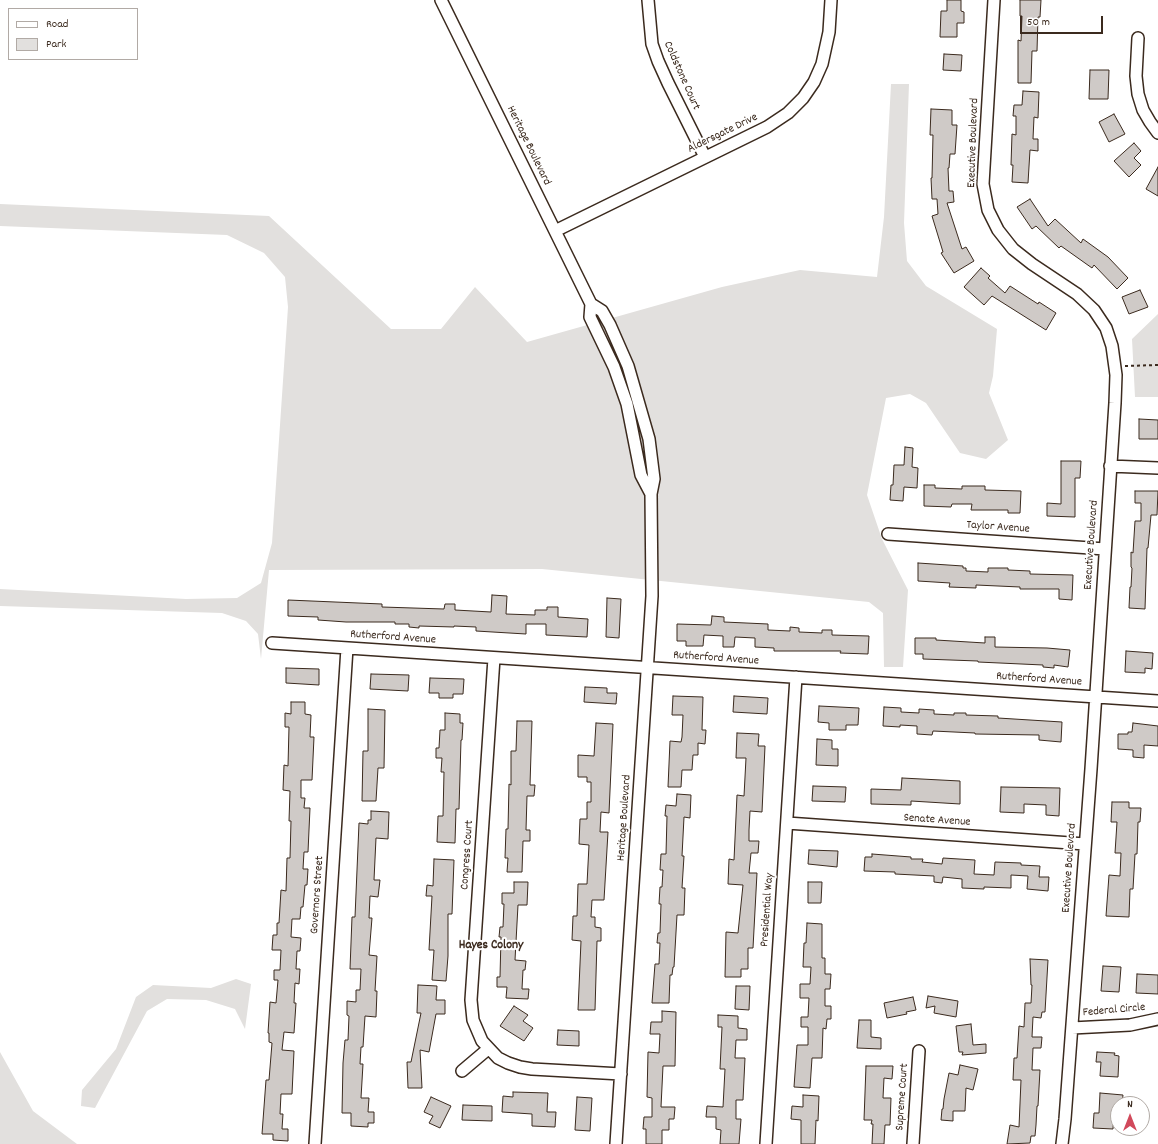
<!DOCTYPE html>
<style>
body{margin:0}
#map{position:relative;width:1158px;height:1144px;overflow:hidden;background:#fff;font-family:Dekko,sans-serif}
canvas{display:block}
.legend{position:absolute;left:8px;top:8px;width:130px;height:52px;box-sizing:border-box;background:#fff;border:1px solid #b1aaa5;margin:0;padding:5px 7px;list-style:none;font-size:12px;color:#3b2a1e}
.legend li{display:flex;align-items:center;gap:8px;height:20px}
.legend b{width:20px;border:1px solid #b1aaa5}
.north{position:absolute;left:1110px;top:1096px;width:40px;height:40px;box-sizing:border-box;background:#fff;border:1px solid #b1aaa5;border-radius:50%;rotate:0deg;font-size:11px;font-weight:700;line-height:16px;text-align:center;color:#3b2a1e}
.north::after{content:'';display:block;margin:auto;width:14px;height:18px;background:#d1495b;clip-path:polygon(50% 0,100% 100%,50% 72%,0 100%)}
.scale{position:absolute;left:1020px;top:16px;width:83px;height:18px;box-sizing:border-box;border:2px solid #3b2a1e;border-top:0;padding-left:5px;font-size:12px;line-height:14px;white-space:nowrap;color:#3b2a1e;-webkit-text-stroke:3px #fff;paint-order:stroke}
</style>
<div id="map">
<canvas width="1158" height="1144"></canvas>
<ul class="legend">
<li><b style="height:5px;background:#fff"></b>Road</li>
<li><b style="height:11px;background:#e2e0de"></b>Park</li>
</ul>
<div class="north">N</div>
<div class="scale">50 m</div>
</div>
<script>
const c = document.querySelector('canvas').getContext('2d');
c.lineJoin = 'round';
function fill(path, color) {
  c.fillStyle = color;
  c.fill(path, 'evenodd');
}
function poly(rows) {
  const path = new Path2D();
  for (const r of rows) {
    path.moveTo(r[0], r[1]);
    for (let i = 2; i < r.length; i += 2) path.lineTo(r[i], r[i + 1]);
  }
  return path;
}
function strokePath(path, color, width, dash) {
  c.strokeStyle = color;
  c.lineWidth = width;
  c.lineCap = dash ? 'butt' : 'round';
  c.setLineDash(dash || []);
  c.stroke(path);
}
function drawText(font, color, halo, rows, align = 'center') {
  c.font = font + ' Dekko,sans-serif';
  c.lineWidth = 4;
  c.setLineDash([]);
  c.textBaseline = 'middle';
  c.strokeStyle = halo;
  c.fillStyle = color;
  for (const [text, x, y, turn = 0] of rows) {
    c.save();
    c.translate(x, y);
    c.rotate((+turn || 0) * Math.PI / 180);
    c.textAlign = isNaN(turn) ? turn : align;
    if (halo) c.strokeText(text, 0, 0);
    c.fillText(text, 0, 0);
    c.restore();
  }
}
fill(poly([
 [891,84,909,84,904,223,907,261,926,286,997,329,993,376,989,393,1008,440,986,459,960,453,926,403,910,394,886,398,867,495,882,539,908,590,903,667,884,667,883,613,869,602,542,569,269,570,261,659,258,634,246,621,222,613,0,606,0,589,186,599,237,598,261,583,272,543,288,307,285,277,264,253,227,235,0,226,0,204,269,216,391,329,441,329,475,287,527,342,722,287,800,270,877,277,884,217],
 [1158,314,1158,397,1135,397,1132,339],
 [236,979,251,984,245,1029,235,1009,206,1000,167,999,147,1011,95,1108,81,1106,82,1090,116,1049,136,997,153,985,211,988],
 [0,1052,33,1111,77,1144,0,1144]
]), '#e2e0de');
const building = poly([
 [947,0,961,0,961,11,964,12,964,23,957,23,957,37,940,37,941,11,947,11,947,0],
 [1020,0,1041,0,1040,17,1038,17,1037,51,1032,51,1031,83,1018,83,1018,40,1021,41,1022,16,1020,16,1020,0],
 [944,54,962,55,961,71,943,70,944,54],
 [1090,70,1109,70,1108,99,1089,99,1090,70],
 [1023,91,1039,92,1038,118,1034,117,1033,139,1038,139,1038,151,1030,150,1028,183,1012,182,1013,165,1011,165,1012,134,1016,135,1016,116,1013,116,1014,105,1022,105,1023,91],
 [931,109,952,110,952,125,957,125,955,154,950,154,949,168,948,168,949,191,953,191,954,202,947,203,962,249,966,247,974,261,954,273,941,253,943,252,932,216,938,214,937,199,932,199,931,178,932,178,933,135,930,135,931,109],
 [1114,114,1125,134,1109,142,1099,122,1114,114],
 [1134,143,1141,151,1134,158,1141,165,1129,177,1114,161,1134,143],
 [1158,167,1158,196,1146,189,1158,167],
 [1030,199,1048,226,1055,219,1081,243,1083,239,1108,257,1128,278,1117,289,1094,265,1092,268,1061,246,1059,248,1036,226,1032,229,1017,207,1030,199],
 [981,268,990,276,988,278,1005,293,1010,286,1038,304,1039,302,1056,313,1046,330,992,296,984,305,964,287,981,268],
 [1140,290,1148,307,1129,314,1122,297,1140,290],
 [1139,419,1158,420,1158,439,1139,439,1139,419],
 [905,447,913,448,912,467,918,468,917,488,904,487,903,501,890,500,891,485,893,485,894,465,904,465,905,447],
 [1061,461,1081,461,1080,478,1075,478,1075,517,1047,516,1047,503,1061,504,1061,461],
 [924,485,935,485,935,488,962,489,962,486,985,486,985,490,1021,491,1020,513,1008,513,1008,510,971,510,972,504,952,504,951,507,924,506,924,485],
 [1135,491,1158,491,1157,515,1151,515,1148,548,1147,548,1145,609,1129,608,1130,587,1131,587,1132,568,1131,567,1131,552,1133,553,1135,521,1141,521,1141,503,1135,503,1135,491],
 [918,563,963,566,963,568,966,568,966,571,988,572,988,568,1008,568,1008,570,1030,571,1030,574,1073,575,1072,600,1059,599,1059,589,1020,589,1020,587,976,585,976,588,949,587,950,583,918,581,918,563],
 [492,595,507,596,506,614,535,615,535,610,547,610,547,607,558,607,558,617,588,619,587,637,546,635,546,624,526,624,526,634,476,631,476,627,454,626,454,627,419,626,419,628,409,627,409,624,395,624,395,622,346,622,318,620,318,617,288,616,288,600,382,604,382,607,444,609,445,604,455,604,455,610,491,612,492,595],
 [607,598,621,599,619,638,606,637,607,598],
 [712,616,724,617,724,622,768,624,768,630,790,631,790,627,799,628,799,632,822,633,822,630,832,630,832,635,869,636,868,654,840,653,841,651,774,651,774,648,755,647,755,638,735,637,734,647,723,647,723,636,704,635,703,646,686,646,686,641,677,641,677,624,711,625,712,616],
 [985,637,995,637,995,647,1047,648,1070,650,1068,667,1054,665,1054,668,1043,667,1043,665,978,662,978,661,923,659,923,654,915,654,915,638,936,638,936,640,985,643,985,637],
 [1126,651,1153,653,1152,669,1145,668,1145,673,1125,672,1126,651],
 [286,668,319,669,319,685,286,683,286,668],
 [371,674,409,675,408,691,370,689,371,674],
 [430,678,464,679,463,694,453,694,453,698,439,698,439,693,429,693,430,678],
 [585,687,607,688,607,693,617,693,616,704,584,702,585,687],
 [673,696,703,697,702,730,706,730,705,744,698,743,698,755,693,755,692,770,682,770,681,787,668,787,670,741,681,742,682,737,683,715,672,715,673,696],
 [734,696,768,698,767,714,733,712,734,696],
 [291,702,305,702,305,714,311,715,310,737,314,737,312,780,301,780,301,798,305,798,304,808,310,808,308,852,304,852,303,869,308,869,307,885,305,885,303,907,301,907,300,919,292,919,291,937,301,938,300,951,297,951,296,969,300,969,299,984,295,983,294,1003,296,1003,294,1033,284,1032,282,1050,294,1051,292,1094,281,1094,280,1114,283,1114,282,1129,288,1129,288,1141,273,1140,273,1134,262,1134,266,1080,269,1080,272,1043,269,1042,269,1033,268,1033,270,1002,276,1003,278,980,274,980,274,970,280,970,281,950,272,950,273,935,277,935,277,923,279,923,281,890,286,891,287,858,290,858,291,821,289,821,290,791,283,790,284,765,288,766,289,727,285,727,285,713,291,714,291,702],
 [819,706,859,708,858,725,846,725,846,730,829,730,829,723,818,722,819,706],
 [884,707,901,708,901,712,919,713,919,709,934,710,934,714,954,715,954,713,966,713,966,715,998,716,998,718,1062,722,1061,742,1039,740,1039,735,975,734,975,733,933,731,932,735,917,734,917,726,900,725,900,727,883,726,884,707],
 [368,709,385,710,384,768,378,768,376,801,362,801,363,751,368,751,368,709],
 [445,713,460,714,460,723,463,723,462,740,461,740,459,809,456,809,455,843,437,842,438,816,443,816,444,772,441,772,442,758,436,758,436,748,439,748,440,730,445,730,445,713],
 [517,721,532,721,530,785,535,785,534,796,527,796,526,830,530,830,530,841,523,841,522,872,507,872,508,858,505,858,506,829,508,829,509,784,511,785,511,751,516,751,517,721],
 [596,723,613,724,609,813,601,812,600,832,608,832,604,900,592,900,591,917,595,917,595,927,601,928,601,941,597,941,595,1010,578,1010,581,941,572,940,573,916,577,916,578,884,587,884,589,845,579,844,580,819,587,819,587,802,591,802,591,782,587,782,587,777,578,777,578,755,594,756,596,723],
 [1133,723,1158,726,1158,746,1144,745,1144,758,1133,757,1133,750,1118,749,1118,734,1128,734,1128,732,1132,732,1133,723],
 [737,733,759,734,758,746,765,746,762,812,750,811,749,830,749,841,759,841,758,853,751,853,749,873,757,873,753,948,748,948,748,969,741,969,741,977,725,977,726,932,738,933,743,885,728,884,729,859,734,860,737,795,744,796,746,758,736,758,737,733],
 [817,739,832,740,832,749,838,749,838,766,816,765,817,739],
 [902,778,960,781,960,804,911,801,911,805,871,804,871,789,901,790,902,778],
 [813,786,846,787,845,802,812,801,813,786],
 [1001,787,1060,788,1059,816,1046,815,1046,805,1024,804,1024,813,1000,812,1001,787],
 [677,794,691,795,690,818,684,817,682,856,684,856,682,888,685,888,684,915,677,915,674,967,673,967,672,975,670,975,669,1003,652,1003,655,964,659,964,660,943,657,943,658,933,660,933,661,904,659,904,660,887,662,887,663,870,660,870,661,854,666,854,667,816,665,816,666,805,676,806,677,794],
 [1112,802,1129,802,1129,808,1141,808,1140,822,1138,822,1137,854,1135,854,1133,889,1130,889,1129,917,1106,916,1109,875,1120,876,1121,853,1115,853,1117,822,1111,822,1112,802],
 [371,811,389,812,388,839,376,838,374,880,380,880,378,897,370,896,369,918,372,918,369,955,377,956,375,991,377,991,376,1017,365,1016,363,1047,361,1047,360,1064,363,1064,361,1098,369,1098,368,1112,374,1112,374,1123,368,1123,368,1127,351,1126,351,1113,342,1113,343,1063,345,1040,348,1040,349,1016,347,1015,347,1001,356,1002,356,990,360,990,361,969,350,969,352,917,355,917,359,823,368,824,368,820,371,820,371,811],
 [809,850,838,851,837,867,808,864,809,850],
 [872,854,911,857,911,859,923,859,922,862,942,864,943,858,975,860,974,874,994,875,995,862,1021,863,1021,865,1040,866,1039,877,1049,877,1048,891,1027,889,1028,876,1011,875,1011,888,984,887,984,889,962,888,962,879,943,877,942,883,934,882,934,876,895,874,895,872,864,871,865,857,872,857,872,854],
 [434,859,454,860,452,914,448,914,448,956,446,981,432,980,434,950,429,950,432,896,426,896,427,885,433,886,434,859],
 [514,882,528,882,527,905,518,905,515,960,526,961,525,970,523,970,522,989,529,989,528,999,506,998,507,987,497,987,497,977,500,977,501,937,499,937,500,927,503,927,504,904,502,904,502,893,514,893,514,882],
 [808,882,822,882,821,903,808,903,808,882],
 [807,923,822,924,822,958,825,958,825,974,831,974,830,989,825,989,825,1006,831,1006,831,1019,827,1019,826,1029,823,1028,822,1058,812,1058,810,1088,794,1087,797,1045,808,1045,808,1027,801,1027,801,1017,808,1017,809,998,800,998,800,984,810,984,811,967,803,967,804,943,806,943,807,923],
 [1030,959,1048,960,1045,1012,1042,1012,1041,1018,1033,1017,1032,1037,1042,1037,1041,1048,1033,1048,1032,1070,1040,1070,1038,1106,1037,1106,1036,1125,1035,1136,1031,1136,1030,1143,1007,1144,1010,1125,1019,1127,1021,1080,1013,1080,1014,1058,1017,1058,1019,1026,1024,1027,1025,1003,1031,1003,1032,985,1031,985,1030,959],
 [1103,966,1121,967,1119,992,1101,991,1103,966],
 [1137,974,1158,975,1158,994,1136,993,1137,974],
 [418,985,437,986,436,1000,445,1000,445,1014,436,1014,429,1052,420,1050,422,1088,408,1088,407,1062,411,1062,421,1013,417,1013,418,985],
 [736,986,750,986,749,1010,735,1009,736,986],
 [928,996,958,1001,956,1017,934,1013,935,1006,926,1008,928,996],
 [913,997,916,1010,906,1012,907,1014,887,1018,884,1003,913,997],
 [514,1006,528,1015,523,1021,533,1028,524,1041,500,1026,514,1006],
 [662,1011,676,1012,675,1066,663,1066,661,1107,675,1107,674,1119,669,1119,669,1130,662,1130,662,1144,646,1144,646,1129,643,1129,644,1117,652,1117,652,1098,647,1097,648,1052,659,1053,660,1034,650,1034,651,1022,662,1022,662,1011],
 [718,1015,738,1016,738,1028,747,1029,747,1040,736,1040,735,1058,745,1058,743,1100,736,1100,736,1119,741,1119,739,1144,720,1144,721,1130,716,1129,716,1117,706,1117,707,1106,723,1107,725,1069,720,1069,722,1027,718,1027,718,1015],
 [859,1020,871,1020,871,1037,881,1038,881,1049,857,1048,859,1020],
 [971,1024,973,1045,986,1044,986,1053,962,1055,963,1052,959,1052,956,1026,971,1024],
 [558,1030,579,1031,579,1046,557,1045,558,1030],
 [1097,1052,1115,1053,1114,1055,1119,1056,1118,1077,1100,1076,1101,1062,1096,1062,1097,1052],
 [960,1065,978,1069,973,1090,966,1088,965,1111,953,1111,953,1121,941,1120,942,1109,943,1109,944,1099,949,1073,958,1075,960,1065],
 [866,1066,893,1066,892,1079,884,1078,883,1098,891,1098,890,1125,885,1125,884,1144,872,1144,873,1124,871,1124,872,1120,864,1120,866,1066],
 [513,1092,548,1093,547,1112,556,1112,555,1127,532,1126,532,1114,502,1112,503,1096,513,1097,513,1092],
 [1100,1093,1123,1095,1122,1104,1118,1104,1118,1110,1114,1110,1113,1129,1093,1128,1094,1113,1099,1113,1100,1093],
 [803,1095,819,1096,818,1121,816,1120,815,1144,801,1144,801,1120,791,1119,792,1106,803,1107,803,1095],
 [431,1097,451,1106,440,1128,429,1123,433,1116,424,1112,431,1097],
 [577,1097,592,1098,590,1131,575,1130,577,1097],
 [463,1105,492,1106,492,1121,462,1120,463,1105]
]);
fill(building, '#cfcac7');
strokePath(building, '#3b2a1e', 1);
const minor = poly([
 [441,0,591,304,590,317,614,367,627,404,641,475,651,494],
 [648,0,652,44,658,61,668,83,705,157],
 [994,0,983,184,988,210,998,230,1013,249,1032,264,1077,294,1094,310,1106,328,1112,346,1116,375,1115,403,1091,769,1065,1119,1062,1144],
 [1138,38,1136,76,1138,94,1143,110,1150,122,1158,133],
 [555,231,767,127,788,113,803,98,814,82,822,64,829,32,831,0],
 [591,304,602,311,610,325,628,366,649,439,654,479,651,494,652,596,616,1144],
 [1110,466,1158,468],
 [888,534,1105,549],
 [272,643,1158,701],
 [494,658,471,1000,473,1020,482,1041,498,1058,508,1063,520,1067,532,1069,621,1074],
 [787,823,1085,844],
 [1072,1028,1130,1025,1158,1019],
 [462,1071,488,1049],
 [315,1144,347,648],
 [766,1144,796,677],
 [913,1144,919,1051]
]);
strokePath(minor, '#3b2a1e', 14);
strokePath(poly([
 [1125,366,1158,365]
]), '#3b2a1e', 2, [3, 3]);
strokePath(minor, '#fff', 11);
drawText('12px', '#3b2a1e', '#fff', [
 ["Coldstone Court",681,76,66],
 ["Aldersgate Drive",723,134,-26],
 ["Executive Boulevard",974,143,-88],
 ["Heritage Boulevard",528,146,64],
 ["Taylor Avenue",998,528,4],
 ["Executive Boulevard",1092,545,-86],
 ["Rutherford Avenue",393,638,4],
 ["Rutherford Avenue",716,659,4],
 ["Rutherford Avenue",1039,680,4],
 ["Heritage Boulevard",625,818,-86],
 ["Senate Avenue",937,821,4],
 ["Congress Court",468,855,-86],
 ["Executive Boulevard",1070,868,-86],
 ["Governors Street",318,895,-86],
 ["Presidential Way",768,910,-86],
 ["Federal Circle",1114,1011,-5],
 ["Supreme Court",903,1097,-86]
]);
drawText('bold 13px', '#3b2a1e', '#fff', [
 ["Hayes Colony",491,946]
]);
</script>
